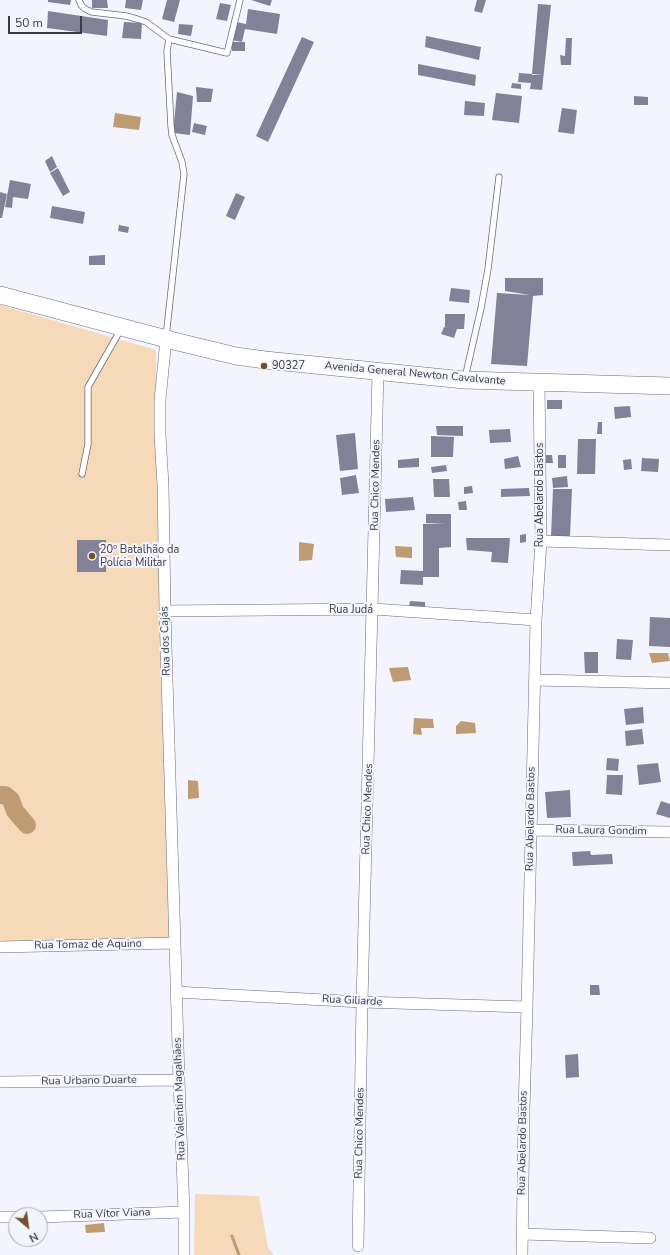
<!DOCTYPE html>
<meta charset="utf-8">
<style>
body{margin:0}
#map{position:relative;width:670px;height:1255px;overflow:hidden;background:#f3f4fe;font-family:"Nunito Sans",sans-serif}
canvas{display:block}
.north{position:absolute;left:8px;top:1207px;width:40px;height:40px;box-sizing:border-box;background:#f3f4fe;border:1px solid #a9aab4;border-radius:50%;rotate:151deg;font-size:11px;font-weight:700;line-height:16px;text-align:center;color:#3a3b44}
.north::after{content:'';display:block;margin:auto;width:14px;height:18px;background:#735129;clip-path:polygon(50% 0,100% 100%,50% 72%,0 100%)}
.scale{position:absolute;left:8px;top:16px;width:74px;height:18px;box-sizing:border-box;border:2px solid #3a3b44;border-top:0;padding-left:5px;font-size:12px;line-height:14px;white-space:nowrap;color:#3a3b44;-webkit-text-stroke:3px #f3f4fe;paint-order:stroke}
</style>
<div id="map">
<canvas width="670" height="1255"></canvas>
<div class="north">N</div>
<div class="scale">50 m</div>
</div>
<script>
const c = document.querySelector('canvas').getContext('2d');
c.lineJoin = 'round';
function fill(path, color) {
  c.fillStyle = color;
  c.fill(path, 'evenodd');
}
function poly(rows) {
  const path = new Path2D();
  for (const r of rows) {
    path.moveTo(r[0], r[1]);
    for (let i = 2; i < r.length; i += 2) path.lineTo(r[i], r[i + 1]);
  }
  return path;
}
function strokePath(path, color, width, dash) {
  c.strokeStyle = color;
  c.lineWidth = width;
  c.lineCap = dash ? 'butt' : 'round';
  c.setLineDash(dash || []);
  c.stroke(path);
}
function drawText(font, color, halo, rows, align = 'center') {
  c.font = font + ' "Nunito Sans",sans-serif';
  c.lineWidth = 4;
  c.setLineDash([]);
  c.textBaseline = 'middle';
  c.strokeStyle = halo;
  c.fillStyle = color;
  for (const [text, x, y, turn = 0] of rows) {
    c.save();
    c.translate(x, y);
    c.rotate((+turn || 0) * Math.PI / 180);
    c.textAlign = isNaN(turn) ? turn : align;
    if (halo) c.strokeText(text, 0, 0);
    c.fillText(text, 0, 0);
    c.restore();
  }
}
fill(poly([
 [0,305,156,350,157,493,160,620,171,938,0,942],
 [195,1194,259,1196,268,1248,274,1255,194,1255]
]), '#f6d9b9');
fill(poly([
 [115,113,141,117,139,130,113,127],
 [299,542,314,544,312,560,299,561],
 [395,546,412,547,412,558,396,557],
 [649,653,668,653,670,661,652,663],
 [408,667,411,680,393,682,389,668],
 [414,718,433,719,434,728,421,728,422,735,413,734],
 [461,721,475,723,476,733,456,734,456,726],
 [188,780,198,781,199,798,188,799],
 [104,1223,105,1232,86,1233,85,1225]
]), '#bf9b74');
strokePath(poly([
 [232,1236,239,1255]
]), '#bf9b74', 3);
strokePath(poly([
 [0,795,5,795,11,800,15,811,27,825]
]), '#bf9b74', 18);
fill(poly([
 [48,0,71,0,70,5,48,2],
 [92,0,107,0,108,8,92,8],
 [126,0,143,0,141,10,125,8],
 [167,0,180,0,174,22,162,19],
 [251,0,272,0,270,6],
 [477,0,486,0,482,13,474,11],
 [220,3,231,5,227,21,216,19],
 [538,4,551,5,542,90,530,89,531,83,518,82,519,73,532,74,532,75,542,75,532,74],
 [248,9,280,14,277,34,245,29,242,42,232,40,236,22,246,24],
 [48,11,108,20,107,36,47,28],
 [124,22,142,23,141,39,122,38],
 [179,24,193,25,191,36,178,34],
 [426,36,481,47,479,60,425,47],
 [302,37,314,42,268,142,256,136],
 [566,38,572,38,571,65,561,65,560,55,565,56],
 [232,42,245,42,245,51,232,51],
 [418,64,476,75,475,86,418,75],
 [512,83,521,84,521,89,511,88],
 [196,87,213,89,211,102,197,102],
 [177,92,193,96,190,135,173,133],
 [496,93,522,96,519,123,492,120],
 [634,96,648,97,648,105,634,105],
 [465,101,485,103,484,116,464,115],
 [562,108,577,110,574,134,558,132],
 [194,123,207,126,205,135,192,132],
 [52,156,57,167,50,172,45,161],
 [58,168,70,192,63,196,50,173],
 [10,180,31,184,28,199,13,197,12,208,5,207],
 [0,192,7,194,2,218,0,218],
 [236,193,245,197,235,220,226,216],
 [52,206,85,212,83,224,50,218],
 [119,225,129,227,128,233,118,231],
 [105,255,105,265,89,265,89,256],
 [505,278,543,278,543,295,533,296,527,366,491,364,497,293,530,295,505,291],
 [451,288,470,290,469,303,449,301],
 [445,314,465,314,464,329,457,329,454,338,441,334,444,327,452,328,445,327],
 [547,400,562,400,562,409,547,409],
 [630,406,631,417,615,419,614,407],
 [598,422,602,422,602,434,597,434],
 [436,426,463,426,463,436,437,435],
 [510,429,511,442,490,443,489,430],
 [355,433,358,469,340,471,336,435],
 [431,436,454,437,453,457,431,457],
 [578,439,596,439,595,474,577,474],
 [545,455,552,455,553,463,545,463],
 [558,455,566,455,566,468,558,468],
 [518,456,521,467,505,469,504,459],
 [419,458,419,467,398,468,398,460],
 [642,458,659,459,658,472,641,471],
 [631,459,632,469,624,470,623,460],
 [446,465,447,471,432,473,431,467],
 [356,475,359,493,342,495,340,478],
 [567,476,568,487,553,488,552,478],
 [433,479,449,479,450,497,434,497],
 [472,486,473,493,464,494,464,487],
 [529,488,530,496,501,497,501,489],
 [553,489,572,489,570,537,551,536],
 [413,497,415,510,386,512,385,499],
 [466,501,467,510,459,510,458,502],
 [426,514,451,514,451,547,439,548,439,577,423,577,423,585,400,584,401,570,423,571,423,524,445,524,426,523],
 [526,534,526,542,520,543,520,535],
 [466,538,510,538,508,563,491,562,492,552,467,550],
 [77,540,106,540,106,572,77,572],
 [410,601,425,602,425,608,409,607],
 [650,617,670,618,670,647,649,646],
 [617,639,633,640,631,660,616,659],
 [584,652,598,652,598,673,585,673],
 [643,707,644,723,626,725,624,709],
 [642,729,644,744,626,746,625,731],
 [607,758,619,759,618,771,606,770],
 [658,763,661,782,639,785,637,765],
 [607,775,623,775,622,795,606,794],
 [570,790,571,817,547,818,545,792],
 [661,801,670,804,670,818,656,814],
 [590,851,591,855,612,854,613,864,573,866,572,852],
 [590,985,599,985,600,995,590,995],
 [578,1054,579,1077,566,1078,565,1055]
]), '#818297');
const lane = poly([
 [79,0,81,5,85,9,92,12,126,16,137,19,146,22,169,39,227,53,240,0],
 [166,337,184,174,182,162,172,135,171,126,167,51,169,39],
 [465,378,481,308,488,269,499,177],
 [82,474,88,444,88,387,121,329]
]);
const street = poly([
 [166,339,160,400,160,435,163,485,165,611,179,1080,184,1212,184,1255],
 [541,541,670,545],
 [165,611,373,609,536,620],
 [535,680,670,683],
 [531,830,670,832],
 [0,947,175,943],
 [176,992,362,1002,527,1007],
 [0,1082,179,1080],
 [0,1217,16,1217],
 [40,1217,184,1212],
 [522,1234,650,1238],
 [358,1246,362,1002,378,372],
 [522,1255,524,1110,527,1007,536,620,541,541,539,383]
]);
const primary = poly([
 [0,295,178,342,236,356,265,360,464,380,670,386]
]);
strokePath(lane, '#6a6b7f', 7);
strokePath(street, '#6a6b7f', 12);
strokePath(primary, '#6a6b7f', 18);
strokePath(lane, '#fff', 5.5);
strokePath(street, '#fff', 11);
strokePath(primary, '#fff', 17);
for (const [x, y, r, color] of [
 [264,366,4,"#735129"],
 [92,556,4,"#735129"]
]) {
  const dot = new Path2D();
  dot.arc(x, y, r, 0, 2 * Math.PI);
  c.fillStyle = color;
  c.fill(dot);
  strokePath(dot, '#f3f4fe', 1.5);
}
drawText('11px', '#3a3b44', '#f3f4fe', [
 ["90327",272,366],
 ["20º Batalhão da",100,550],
 ["Polícia Militar",100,563]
], 'left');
drawText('11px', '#3a3b44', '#f3f4fe', [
 ["Avenida General Newton Cavalvante",415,374,5],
 ["Rua Chico Mendes",376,485,-89],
 ["Rua Abelardo Bastos",540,495,-90],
 ["Rua Judá",351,610],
 ["Rua dos Cajás",166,641,-92],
 ["Rua Chico Mendes",368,809,-88],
 ["Rua Abelardo Bastos",531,819,-89],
 ["Rua Laura Gondim",601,831,1],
 ["Rua Tomaz de Aquino",88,945,-1],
 ["Rua Giliarde",352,1001,3],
 ["Rua Urbano Duarte",89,1081,-1],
 ["Rua Valentim Magalhães",180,1099,-92],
 ["Rua Chico Mendes",360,1133,-89],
 ["Rua Abelardo Bastos",523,1143,-89],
 ["Rua Vítor Viana",112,1214,-2]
]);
</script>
